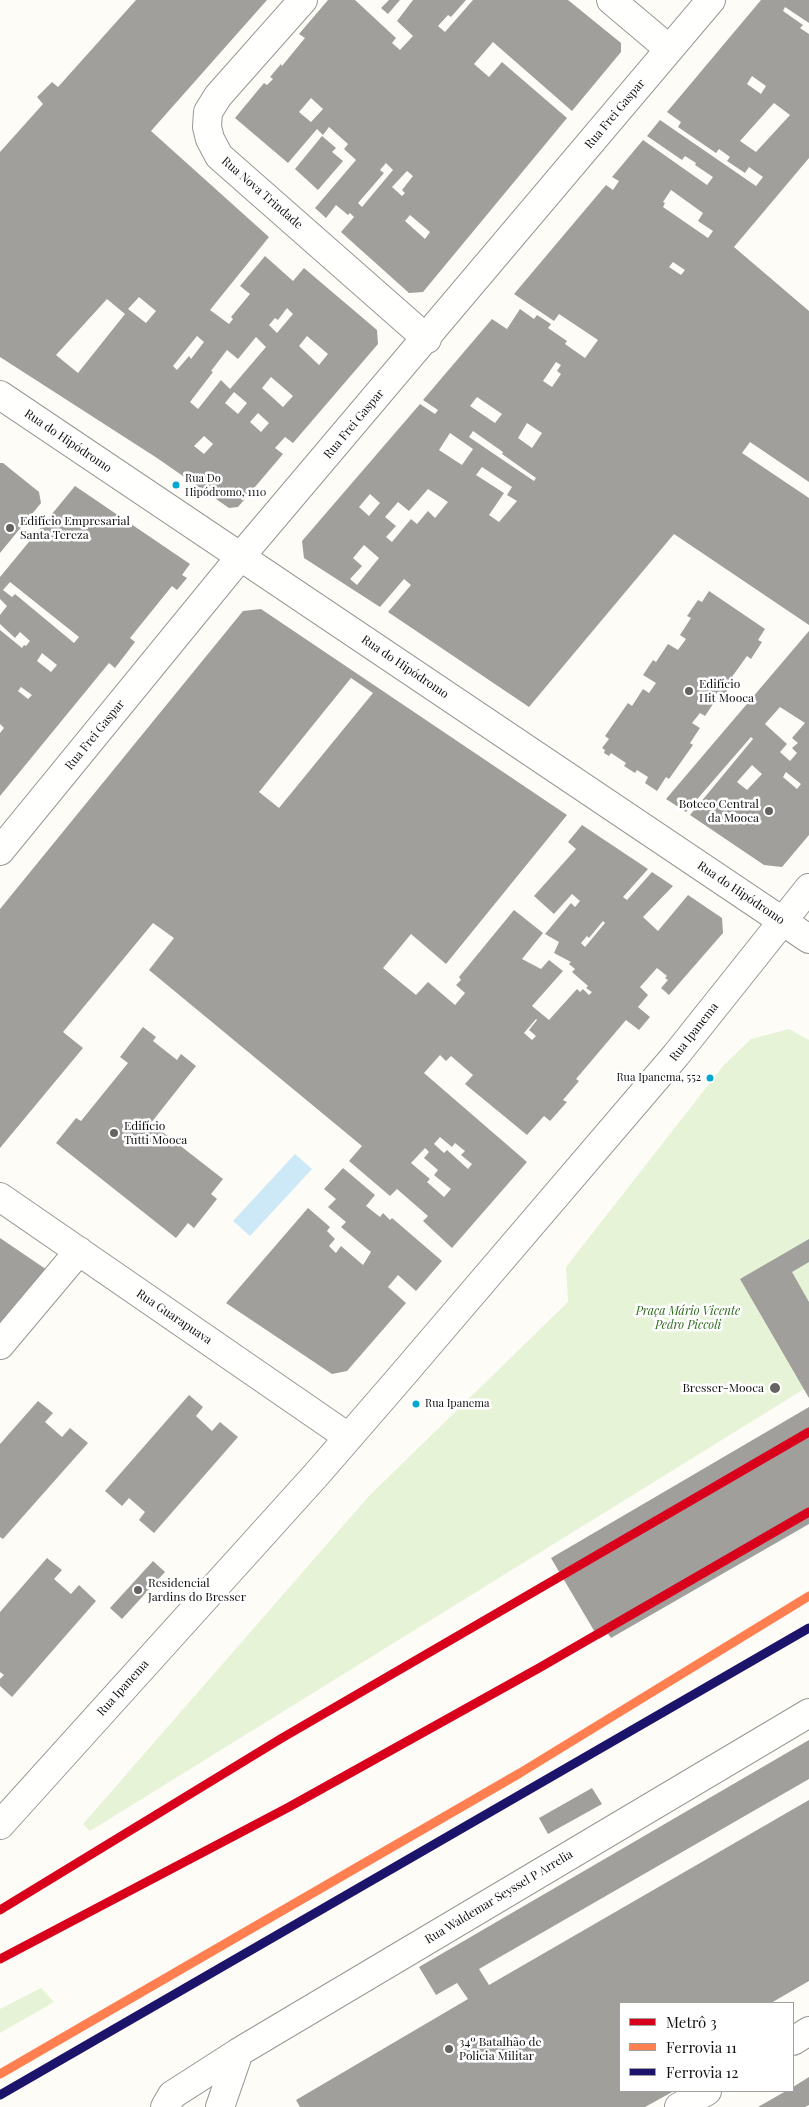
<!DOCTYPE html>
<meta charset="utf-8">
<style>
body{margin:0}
#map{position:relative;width:809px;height:2107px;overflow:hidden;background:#fdfcf7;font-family:"Playfair Display",serif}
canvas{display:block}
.legend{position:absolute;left:619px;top:2002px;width:175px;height:90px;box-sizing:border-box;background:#fff;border:1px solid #a0a0a0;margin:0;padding:6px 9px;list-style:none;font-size:15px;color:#111}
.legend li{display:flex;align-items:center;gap:10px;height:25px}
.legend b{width:25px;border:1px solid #a0a0a0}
</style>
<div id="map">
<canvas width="809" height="2107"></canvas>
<ul class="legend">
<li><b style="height:6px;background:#d9001c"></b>Metrô 3</li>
<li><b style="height:6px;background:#ff7f50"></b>Ferrovia 11</li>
<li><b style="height:6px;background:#1c146b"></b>Ferrovia 12</li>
</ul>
</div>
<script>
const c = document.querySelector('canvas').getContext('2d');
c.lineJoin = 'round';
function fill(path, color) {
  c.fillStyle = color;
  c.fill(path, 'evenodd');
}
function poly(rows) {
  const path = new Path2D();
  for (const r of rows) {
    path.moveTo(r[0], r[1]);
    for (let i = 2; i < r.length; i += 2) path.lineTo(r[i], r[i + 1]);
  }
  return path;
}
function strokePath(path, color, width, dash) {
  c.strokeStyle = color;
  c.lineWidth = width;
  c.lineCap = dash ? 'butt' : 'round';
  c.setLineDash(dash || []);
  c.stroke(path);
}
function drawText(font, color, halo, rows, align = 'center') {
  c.font = font + ' "Playfair Display",serif';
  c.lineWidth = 5;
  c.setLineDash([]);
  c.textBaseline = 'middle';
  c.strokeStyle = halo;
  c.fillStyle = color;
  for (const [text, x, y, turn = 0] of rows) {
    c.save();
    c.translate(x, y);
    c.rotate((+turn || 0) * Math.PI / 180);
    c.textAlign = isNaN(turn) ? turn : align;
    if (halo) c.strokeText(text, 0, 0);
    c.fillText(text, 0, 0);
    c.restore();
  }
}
fill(poly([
 [789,1029,809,1040,809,1386,90,1831,83,1824,369,1496,568,1302,566,1267,723,1066,751,1039],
 [41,1988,54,2002,0,2033,0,2009]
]), '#e7f3d7');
fill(poly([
 [295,1154,312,1169,250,1236,233,1221]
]), '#cde8f7');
fill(poly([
 [136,0,267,0,151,131,269,237,210,310,229,324,233,319,231,317,250,294,240,286,265,256,293,281,304,268,377,330,378,344,293,443,285,437,275,448,283,454,238,507,229,508,157,458,0,357,0,152,43,104,37,97,52,82,58,87],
 [139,297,156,311,146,323,128,309],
 [107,299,125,314,78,373,56,355],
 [287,308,293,314,277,333,269,325,275,318,278,320],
 [197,336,204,342,191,359,189,356,177,370,173,366],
 [307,336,328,354,319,365,299,346],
 [256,337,266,347,230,389,221,380,198,409,190,402,213,372,211,371,227,350,238,359],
 [271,377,293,396,283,407,262,388],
 [234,392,247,403,238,414,225,403],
 [258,413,269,423,261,432,250,422],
 [204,436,213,444,204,454,194,446],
 [328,0,355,0,396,38,392,43,400,50,413,36,397,21,413,0,466,0,451,17,448,15,438,26,445,32,473,0,568,0,621,43,621,52,572,111,493,42,474,64,489,77,502,62,567,118,423,292,409,293,341,232,354,217,350,213,348,215,336,205,326,218,315,208,356,160,344,149,348,144,329,127,323,135,317,129,288,163,235,118,264,83,267,85,273,79,270,77,281,64,282,66,305,38,299,34],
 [311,98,323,109,311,122,299,112],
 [386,163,393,170,362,207,358,203,384,173,380,170],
 [407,171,413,176,402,190,405,193,402,196,392,187],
 [410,215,430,232,425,239,405,221],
 [389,0,400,0,388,14,381,8],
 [761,0,809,0,809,23,785,7,783,11,803,25,800,28,809,34,809,158,734,247,809,311,809,482,750,442,742,453,809,498,809,625,674,534,529,707,388,612,411,585,404,579,380,607,304,558,302,541,420,404,435,414,438,410,423,400,492,319,507,329,520,309,534,319,537,315,551,324,548,328,567,341,565,344,585,358,598,340,559,314,554,321,514,294,606,185,613,190,619,181,612,177,643,140,707,185,713,177,695,165,696,163,685,156,682,160,647,136,660,120,756,186,763,177,749,167,745,173,727,161,730,157,719,149,716,153,678,127,681,122,667,112],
 [752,76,766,86,761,94,747,84],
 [774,103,790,115,756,152,740,141],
 [671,190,703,213,698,221,713,231,708,238,663,207,665,203,663,202],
 [673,262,685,270,681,275,669,267],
 [556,362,561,365,557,371,561,374,552,387,543,381],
 [477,397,502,414,495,423,470,406],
 [527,423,542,433,532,448,518,438],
 [473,431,503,452,502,454,536,478,534,481,469,437],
 [450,433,473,449,462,465,439,450],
 [482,467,512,487,507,495,517,501,499,522,489,515,504,493,476,475],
 [428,489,448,502,435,518,428,511,417,524,411,519,392,542,386,537,396,526,385,517,398,502,409,511],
 [370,494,380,503,369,516,359,507],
 [364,545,379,558,357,585,350,579,362,566,353,558],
 [322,136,336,148,332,152,343,161,318,190,295,169],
 [0,463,3,463,39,492,41,503,0,553],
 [75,486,190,564,182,575,187,578,177,590,172,586,130,638,135,642,115,668,109,663,0,796,0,733,4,728,0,724,0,630,22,648,24,645,26,646,30,641,20,632,15,638,0,624,0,615,7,606,0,599,0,577],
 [10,582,79,637,74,643,15,594,12,597,3,590],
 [42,653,57,665,51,672,37,661],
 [21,687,32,695,28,699,18,691],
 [709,591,765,629,758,640,762,642,751,659,747,656,729,681,733,682,719,703,715,701,705,716,700,713,692,723,700,728,690,743,693,745,669,779,666,777,657,791,645,783,648,777,637,770,635,773,624,766,626,763,611,753,609,756,604,753,605,750,602,748,609,739,605,736,628,703,632,706,643,689,649,693,656,683,643,675,653,660,656,662,668,644,678,650,686,639,680,635,691,618,687,616,698,600,702,602],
 [261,609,567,815,446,964,411,934,383,968,416,995,428,982,455,1005,465,993,456,985,461,980,459,977,514,910,543,933,522,959,541,969,549,960,563,971,532,1006,549,1020,577,989,580,992,583,989,589,995,592,992,586,988,588,986,572,972,575,969,569,964,571,962,554,953,559,942,545,934,571,903,575,907,580,901,572,894,554,914,534,896,576,849,568,842,582,825,648,869,623,897,627,900,652,872,673,886,643,917,658,931,688,895,722,918,723,933,669,995,661,988,668,980,665,978,667,976,657,968,640,987,648,995,638,1007,650,1017,639,1030,626,1020,576,1079,579,1081,563,1100,567,1102,550,1121,544,1116,527,1135,465,1084,473,1075,451,1056,446,1061,440,1055,424,1073,527,1162,452,1248,423,1221,428,1216,397,1189,390,1196,349,1161,362,1146,149,970,174,938,153,923,63,1032,83,1048,0,1148,0,909,243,611],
 [351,678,373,693,279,808,259,792],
 [603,921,605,923,585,947,581,943,587,936,589,938],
 [536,1019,537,1020,529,1030,536,1036,532,1040,524,1033],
 [440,1137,452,1147,455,1143,465,1151,461,1155,472,1164,468,1169,447,1150,444,1153,434,1144],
 [425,1148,429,1152,424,1158,438,1170,434,1175,451,1189,444,1197,427,1182,430,1179,411,1163],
 [809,631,809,835,782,867,764,865,690,815,753,739,751,737,686,812,666,799],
 [780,707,805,723,792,738,798,743,792,748,797,753,790,761,780,752,787,744,765,724],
 [752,765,762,774,747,790,737,782],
 [786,772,801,784,797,789,783,777],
 [143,1027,156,1037,153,1041,177,1060,181,1054,196,1066,151,1123,223,1179,211,1194,217,1199,194,1228,188,1223,176,1238,56,1143,76,1118,81,1121,128,1063,120,1057],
 [343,1168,375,1195,366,1206,380,1217,383,1213,390,1220,392,1218,442,1261,416,1291,398,1275,388,1287,406,1303,347,1371,332,1374,226,1303,308,1208,330,1227,327,1231,335,1239,329,1246,336,1253,341,1246,363,1265,371,1252,341,1227,346,1222,328,1207,336,1199,324,1189],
 [0,1238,53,1274,0,1337],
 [809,1239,809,1262,792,1272,809,1302,809,1398,740,1279],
 [189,1395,203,1407,196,1416,212,1431,220,1422,238,1437,154,1533,139,1520,145,1512,129,1498,122,1506,105,1491],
 [38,1401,53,1413,45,1422,62,1437,70,1428,88,1443,3,1539,0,1537,0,1444],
 [809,1407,809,1524,611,1638,608,1634,599,1639,551,1558],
 [47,1558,62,1570,54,1579,71,1594,79,1585,96,1601,12,1697,0,1686,0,1679,4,1675,0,1672,0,1612],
 [153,1561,165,1572,122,1619,110,1608],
 [809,1740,809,1779,479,1969,489,1985,809,1800,809,1981,771,2003,620,2003,620,2091,674,2091,645,2107,300,2107,296,2100,468,1999,457,1983,436,1995,419,1967],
 [592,1788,602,1804,548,1834,539,1818],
 [809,2077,809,2105,805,2107,758,2107,786,2091,793,2091,793,2087]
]), '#a19f9c');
const minor = poly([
 [303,0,218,96,208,112,207,127,210,139,219,156,427,339],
 [611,0,669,49],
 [0,395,809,939],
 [0,851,241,556,711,0],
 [0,1197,348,1437],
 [0,1345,79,1251],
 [0,1825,316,1475,400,1378,676,1055,809,888],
 [793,2041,809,2031],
 [165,2107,172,2095,239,2052],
 [220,2107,239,2052,809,1713],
 [679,2107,707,2091]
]);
strokePath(minor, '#979795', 30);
strokePath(minor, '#fffffe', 28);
strokePath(poly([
 [0,2074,520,1773,809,1596]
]), '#ff7f50', 9);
strokePath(poly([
 [0,2095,809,1628]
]), '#1c146b', 9);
strokePath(poly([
 [0,1910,282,1738,809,1432],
 [0,1959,289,1807,539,1668,809,1512]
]), '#d9001c', 9);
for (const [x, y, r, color] of [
 [176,485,4.5,"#00a9ce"],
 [10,528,5,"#646362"],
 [689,691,5,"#646362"],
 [769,811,5,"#646362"],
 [710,1078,4.5,"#00a9ce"],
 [114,1133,5,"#646362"],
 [775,1388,6,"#646362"],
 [416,1404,4.5,"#00a9ce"],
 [138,1590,5,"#646362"],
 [449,2049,5,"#646362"]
]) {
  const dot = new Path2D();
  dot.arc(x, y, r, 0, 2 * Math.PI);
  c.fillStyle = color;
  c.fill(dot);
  strokePath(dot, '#fff', 2);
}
drawText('11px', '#111', '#fff', [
 ["Rua Do",185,479],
 ["Hipódromo, 1110",185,493],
 ["Rua Ipanema, 552",701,1078,"right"],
 ["Rua Ipanema",425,1404]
], 'left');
drawText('12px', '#111', '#fff', [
 ["Rua Frei Gaspar",615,114,-50],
 ["Rua Nova Trindade",262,193,41],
 ["Rua Frei Gaspar",354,424,-50],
 ["Rua do Hipódromo",68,441,34],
 ["Rua do Hipódromo",405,667,34],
 ["Rua Frei Gaspar",95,735,-51],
 ["Rua do Hipódromo",741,893,34],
 ["Rua Ipanema",694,1032,-52],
 ["Rua Guarapuava",174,1317,34],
 ["Rua Ipanema",123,1688,-48],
 ["Rua Waldemar Seyssel P Arrelia",499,1897,-31]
]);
drawText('12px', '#111', '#fff', [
 ["Edifício Empresarial",20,521],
 ["Santa Tereza",20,535],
 ["Edifício",699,684],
 ["Hit Mooca",699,698],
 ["Boteco Central",759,804,"right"],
 ["da Mooca",759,818,"right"],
 ["Edifício",124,1126],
 ["Tutti Mooca",124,1140],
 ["Bresser-Mooca",764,1388,"right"],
 ["Residencial",148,1583],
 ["Jardins do Bresser",148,1597],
 ["34º Batalhão de",459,2042],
 ["Policia Militar",459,2056]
], 'left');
drawText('italic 12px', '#2f6b1f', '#fff', [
 ["Praça Mário Vicente",688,1311],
 ["Pedro Piccoli",688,1325]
]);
</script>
